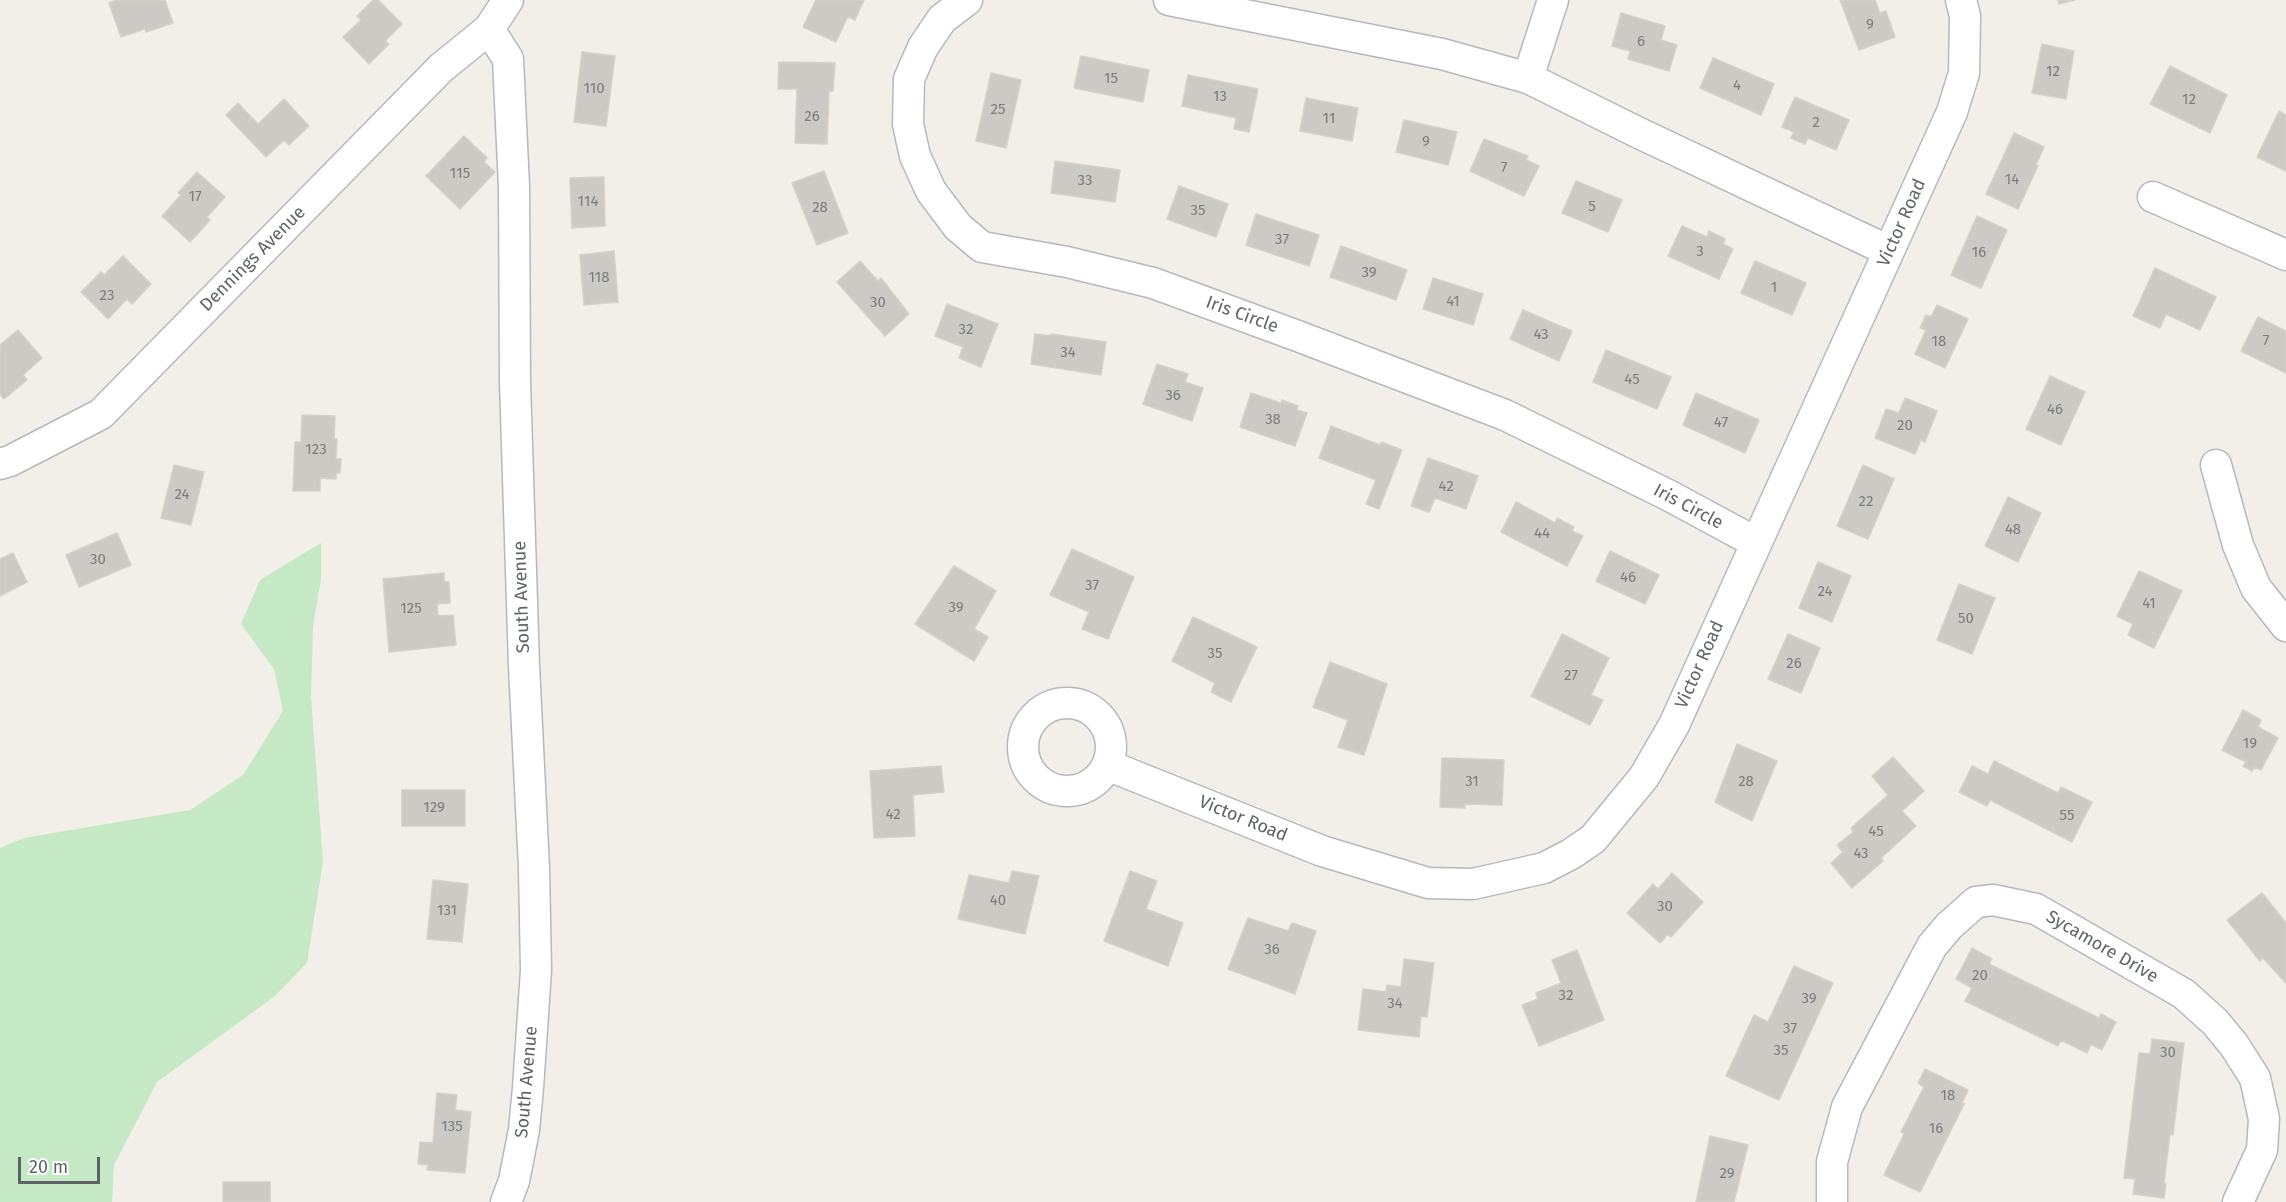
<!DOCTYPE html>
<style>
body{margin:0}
#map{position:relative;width:2286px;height:1202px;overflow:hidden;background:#f1efe8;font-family:"Fira Sans",sans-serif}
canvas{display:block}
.scale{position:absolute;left:18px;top:1157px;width:82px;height:27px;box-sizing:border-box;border:3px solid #5f6368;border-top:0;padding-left:8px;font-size:18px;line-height:21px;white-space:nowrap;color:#5f6368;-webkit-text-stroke:4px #fff;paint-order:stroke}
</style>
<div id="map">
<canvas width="2286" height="1202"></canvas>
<div class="scale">20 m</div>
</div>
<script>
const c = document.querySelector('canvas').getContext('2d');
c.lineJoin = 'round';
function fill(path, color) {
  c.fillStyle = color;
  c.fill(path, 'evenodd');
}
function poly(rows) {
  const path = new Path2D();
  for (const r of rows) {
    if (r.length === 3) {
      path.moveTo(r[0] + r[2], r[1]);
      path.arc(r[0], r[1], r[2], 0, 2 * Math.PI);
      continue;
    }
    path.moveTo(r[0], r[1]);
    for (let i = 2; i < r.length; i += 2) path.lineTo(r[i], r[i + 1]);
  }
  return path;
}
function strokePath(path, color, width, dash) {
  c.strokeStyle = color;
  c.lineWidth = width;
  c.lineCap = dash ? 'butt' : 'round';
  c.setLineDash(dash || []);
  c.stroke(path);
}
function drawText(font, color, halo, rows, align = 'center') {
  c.font = font + ' "Fira Sans",sans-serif';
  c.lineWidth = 4.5;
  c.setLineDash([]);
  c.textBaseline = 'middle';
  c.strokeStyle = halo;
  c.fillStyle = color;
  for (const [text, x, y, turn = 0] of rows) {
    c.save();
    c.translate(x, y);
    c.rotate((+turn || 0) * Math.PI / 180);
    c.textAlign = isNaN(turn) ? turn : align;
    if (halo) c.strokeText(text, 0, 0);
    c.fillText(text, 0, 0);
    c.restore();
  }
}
fill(poly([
 [321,543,321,579,313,627,311,696,323,862,307,963,275,996,157,1082,114,1165,112,1202,0,1202,0,848,24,838,190,810,243,775,283,711,274,669,241,624,260,580]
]), '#c5e8c5');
const building = poly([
 [116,0,165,0,173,23,146,32,145,29,121,37,109,3,116,0],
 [373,0,378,0,402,24,385,41,389,44,369,64,343,37,361,20,357,16,373,0],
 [816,0,864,0,855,20,848,16,836,42,803,27,816,0],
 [1840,0,1875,0,1880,13,1886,11,1895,37,1859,50,1840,0],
 [2058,0,2075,0,2059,4,2058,0],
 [1621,13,1665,26,1661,40,1677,45,1669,71,1628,59,1630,51,1612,46,1621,13],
 [2042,44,2074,51,2066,99,2032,93,2042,44],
 [582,52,615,56,606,126,574,122,582,52],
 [1081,56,1149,70,1143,102,1074,88,1081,56],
 [1713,58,1774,84,1761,115,1700,88,1713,58],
 [779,62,835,63,833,91,829,91,827,144,795,143,797,89,778,89,779,62],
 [2170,66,2227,95,2210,133,2150,104,2170,66],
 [991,73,1021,80,1006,148,976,141,991,73],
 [1188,75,1258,89,1249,132,1234,129,1236,118,1182,106,1188,75],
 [1795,97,1849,120,1836,150,1808,138,1805,144,1791,138,1794,132,1782,127,1795,97],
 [1306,98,1358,108,1352,141,1300,131,1306,98],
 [284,99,309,126,289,145,284,140,266,157,226,115,238,103,258,124,284,99],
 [2279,111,2286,115,2286,171,2257,157,2279,111],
 [1404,120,1457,132,1448,165,1396,152,1404,120],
 [2014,133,2044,147,2036,165,2038,166,2018,209,1986,194,2014,133],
 [464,136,487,158,484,162,495,172,460,209,426,176,464,136],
 [1484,139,1528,156,1526,160,1539,166,1524,196,1470,171,1484,139],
 [1055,161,1120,170,1115,202,1051,193,1055,161],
 [824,171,848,233,817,245,792,183,824,171],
 [197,172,225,197,207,217,210,220,190,242,162,216,181,195,178,193,197,172],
 [604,177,605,226,572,228,570,178,604,177],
 [1576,181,1622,200,1608,232,1562,213,1576,181],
 [1179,186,1228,204,1216,237,1167,219,1179,186],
 [1256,214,1319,235,1309,266,1246,245,1256,214],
 [1977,216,2007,230,1981,288,1951,275,1977,216],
 [1682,226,1707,237,1709,231,1725,239,1723,244,1733,249,1719,279,1668,256,1682,226],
 [1341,246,1407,270,1396,300,1330,277,1341,246],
 [614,251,618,302,584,305,580,255,614,251],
 [123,256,151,284,132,304,127,299,108,319,81,292,101,272,104,275,123,256],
 [860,261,878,281,881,278,909,314,885,336,837,282,860,261],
 [1755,261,1806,283,1792,315,1741,293,1755,261],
 [2155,268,2216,297,2200,330,2166,314,2160,328,2133,316,2155,268],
 [1433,278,1483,294,1473,325,1423,309,1433,278],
 [947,304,998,324,981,367,959,358,963,347,935,336,947,304],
 [1937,305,1968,319,1945,368,1915,354,1926,330,1920,328,1926,315,1931,317,1937,305],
 [1523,310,1572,331,1559,361,1510,339,1523,310],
 [2258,317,2286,331,2286,373,2241,351,2258,317],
 [18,330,42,358,23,375,27,380,4,399,0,394,0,345,18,330],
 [1035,334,1051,336,1051,334,1106,342,1101,375,1031,364,1035,334],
 [1606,350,1671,377,1657,409,1593,382,1606,350],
 [1157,364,1188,374,1185,382,1203,388,1192,421,1143,404,1157,364],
 [2050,376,2085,392,2061,445,2026,429,2050,376],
 [1251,393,1281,403,1282,400,1298,406,1297,410,1307,413,1295,446,1240,427,1251,393],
 [1696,393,1759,420,1745,453,1683,425,1696,393],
 [1905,398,1937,411,1925,442,1921,440,1915,454,1875,438,1886,409,1899,413,1905,398],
 [302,415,335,416,334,439,337,439,336,459,341,459,340,473,336,473,336,479,320,478,320,491,293,491,295,442,301,442,302,415],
 [1331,426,1380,445,1381,442,1402,450,1379,509,1366,504,1376,480,1319,458,1331,426],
 [1428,458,1478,476,1466,509,1435,498,1429,512,1411,506,1428,458],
 [174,465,204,472,191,525,161,518,174,465],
 [1863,465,1894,479,1868,539,1837,526,1863,465],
 [2008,497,2041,513,2018,562,1985,546,2008,497],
 [1516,502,1555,523,1557,518,1574,527,1572,531,1583,536,1567,566,1501,532,1516,502],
 [117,533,131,565,79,587,66,555,117,533],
 [1072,549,1134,577,1108,639,1082,629,1089,612,1050,595,1072,549],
 [1610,551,1659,575,1645,604,1596,581,1610,551],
 [13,553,27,582,0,596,0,559,13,553],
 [1818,562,1851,576,1832,622,1799,608,1818,562],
 [954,566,996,591,974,629,988,637,974,661,915,624,954,566],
 [2139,571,2182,591,2154,648,2128,635,2133,624,2117,616,2139,571],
 [444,573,444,582,449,582,450,603,437,604,438,616,453,615,456,645,389,652,383,579,444,573],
 [1959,584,1995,598,1972,654,1937,640,1959,584],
 [1193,617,1257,647,1231,702,1211,692,1215,683,1172,661,1193,617],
 [1562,634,1609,658,1591,695,1603,700,1590,725,1531,696,1562,634],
 [1788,634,1820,648,1801,693,1768,679,1788,634],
 [1330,662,1387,684,1364,755,1338,747,1348,720,1313,707,1330,662],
 [2243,710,2261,720,2258,727,2278,738,2261,770,2254,767,2252,771,2243,766,2246,762,2222,750,2243,710],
 [1737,744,1777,761,1752,821,1715,802,1737,744],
 [1893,757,1924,791,1902,811,1916,826,1881,858,1883,861,1852,888,1831,863,1843,852,1837,845,1853,832,1851,828,1888,795,1872,776,1893,757],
 [1442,758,1504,760,1502,805,1465,804,1465,808,1440,807,1442,758],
 [1994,761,2058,793,2061,787,2092,802,2072,842,1990,800,1987,806,1959,792,1972,766,1988,774,1994,761],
 [941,766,944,792,913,795,915,836,874,838,870,771,941,766],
 [402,790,465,790,465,826,402,826,402,790],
 [1012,871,1039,876,1025,934,958,919,969,875,1009,883,1012,871],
 [1130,871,1157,881,1146,909,1183,923,1168,966,1104,941,1130,871],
 [1672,873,1703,902,1671,937,1668,934,1660,943,1627,913,1653,884,1658,889,1672,873],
 [433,880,468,884,462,942,427,939,433,880],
 [2262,893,2286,923,2286,983,2263,958,2260,961,2227,920,2262,893],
 [1248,918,1288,931,1292,923,1316,931,1295,994,1228,969,1248,918],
 [1972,948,1992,959,1989,964,2099,1018,2101,1014,2116,1022,2102,1050,2091,1044,2087,1053,2061,1040,2058,1046,1965,1001,1972,988,1956,979,1972,948],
 [1577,950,1604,1020,1539,1046,1522,1005,1538,999,1536,993,1561,983,1552,960,1577,950],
 [1404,959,1434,963,1427,1017,1421,1016,1419,1037,1358,1030,1363,989,1386,992,1387,985,1401,987,1404,959],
 [1794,966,1833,983,1779,1100,1726,1076,1754,1015,1768,1022,1794,966],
 [2152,1039,2184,1043,2173,1135,2170,1134,2164,1183,2166,1184,2164,1198,2133,1194,2135,1179,2124,1178,2139,1053,2150,1054,2152,1039],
 [1925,1069,1968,1090,1962,1103,1964,1104,1920,1192,1884,1175,1904,1134,1901,1132,1924,1087,1918,1083,1925,1069],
 [437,1093,457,1095,455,1110,471,1112,465,1173,427,1170,428,1165,418,1164,420,1142,433,1143,437,1093],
 [1710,1136,1748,1145,1734,1202,1696,1202,1710,1136],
 [223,1182,270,1182,270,1202,223,1202,223,1182]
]);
fill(building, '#cccac5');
strokePath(building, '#d6d1c6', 1.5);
const minor = poly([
 [967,0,942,19,923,47,909,79,908,124,915,156,931,191,958,227,982,247,1067,262,1153,283,1295,335,1505,415,1668,495,1755,542],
 [1169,0,1442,54,1528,78,1639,133,1889,251],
 [489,29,508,59,514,187,515,382,524,666,534,868,536,970,528,1088,524,1130,514,1181,506,1202],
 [1528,78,1553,0],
 [2153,197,2286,255],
 [0,464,10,461,101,414,441,68,489,29,508,0],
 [2216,465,2238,545,2256,588,2286,626],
 [1067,747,44],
 [1107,765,1322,851,1428,883,1473,884,1544,868,1571,854,1593,839,1644,777,1674,725,1952,112,1964,73,1965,16,1961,0],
 [1832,1202,1832,1162,1847,1107,1932,946,1949,926,1976,902,1993,900,2036,909,2184,994,2215,1022,2234,1045,2255,1078,2264,1119,2262,1150,2238,1202]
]);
strokePath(minor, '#b5b8bc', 33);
strokePath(minor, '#fff', 30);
drawText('15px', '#7a7d7f', null, [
 ["9",1870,25],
 ["6",1641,42],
 ["12",2053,72],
 ["15",1111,79],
 ["4",1737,86],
 ["110",594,89],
 ["13",1220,97],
 ["12",2189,100],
 ["25",998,110],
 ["26",812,117],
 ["11",1329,119],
 ["2",1816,123],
 ["9",1426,142],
 ["7",1504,168],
 ["115",460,174],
 ["14",2012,180],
 ["33",1085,181],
 ["17",195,197],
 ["114",588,202],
 ["5",1592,207],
 ["28",820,208],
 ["35",1198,211],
 ["37",1282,240],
 ["3",1700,252],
 ["16",1979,253],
 ["39",1369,273],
 ["118",599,278],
 ["1",1774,288],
 ["23",107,296],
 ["41",1453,302],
 ["30",878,303],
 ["32",966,330],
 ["43",1541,335],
 ["7",2266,341],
 ["18",1939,342],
 ["34",1068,353],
 ["45",1632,380],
 ["36",1173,396],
 ["46",2055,410],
 ["38",1273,420],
 ["47",1721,423],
 ["20",1905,426],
 ["123",316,450],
 ["42",1446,487],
 ["24",182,495],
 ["22",1866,502],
 ["48",2013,530],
 ["44",1542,534],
 ["30",98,560],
 ["46",1628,578],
 ["37",1092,586],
 ["24",1825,592],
 ["41",2149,604],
 ["39",956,608],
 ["125",411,609],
 ["50",1966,619],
 ["35",1215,654],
 ["26",1794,664],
 ["27",1571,676],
 ["19",2250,744],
 ["31",1472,782],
 ["28",1746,782],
 ["129",434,808],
 ["42",893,815],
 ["55",2067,816],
 ["45",1876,832],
 ["43",1861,854],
 ["40",998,901],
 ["30",1665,907],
 ["131",447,911],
 ["36",1272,950],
 ["20",1980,976],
 ["32",1566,996],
 ["39",1809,999],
 ["34",1395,1004],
 ["37",1790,1029],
 ["35",1781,1051],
 ["30",2168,1053],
 ["18",1948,1096],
 ["135",452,1127],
 ["16",1936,1129],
 ["29",1727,1174]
]);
drawText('18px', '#5f6368', '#fff', [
 ["Victor Road",1902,223,-66],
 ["Dennings Avenue",253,259,-45],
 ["Iris Circle",1242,315,20],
 ["Iris Circle",1688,507,28],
 ["South Avenue",522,597,-92],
 ["Victor Road",1700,665,-66],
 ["Victor Road",1243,819,22],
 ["Sycamore Drive",2102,947,30],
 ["South Avenue",527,1082,-85]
]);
</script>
